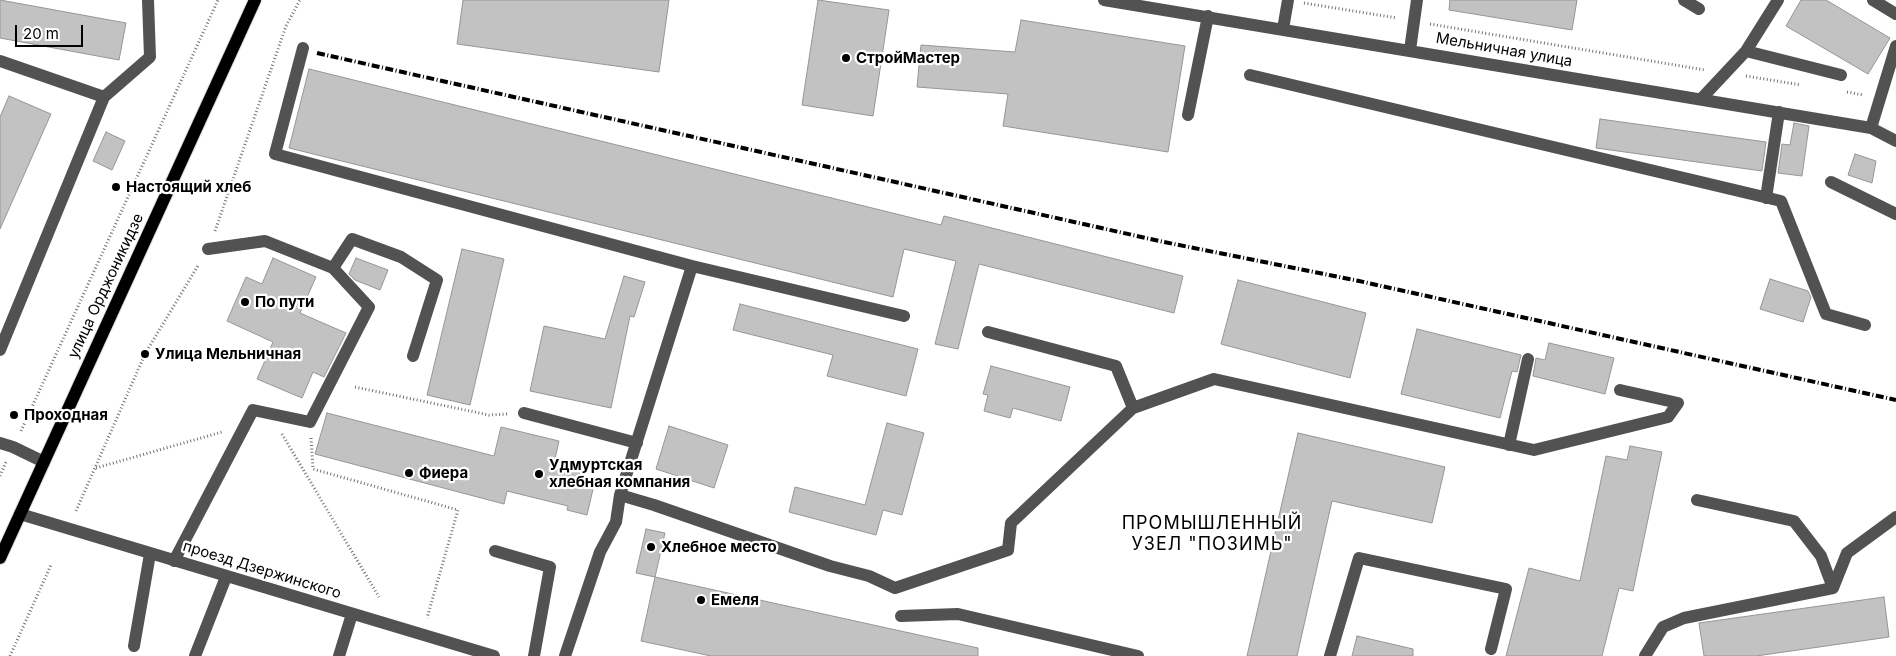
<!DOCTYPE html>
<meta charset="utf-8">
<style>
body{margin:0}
#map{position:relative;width:1896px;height:656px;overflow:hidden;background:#fff;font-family:Inter,sans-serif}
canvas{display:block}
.scale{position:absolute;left:15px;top:25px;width:68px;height:22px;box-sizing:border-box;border:2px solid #000;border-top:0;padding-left:6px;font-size:15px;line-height:18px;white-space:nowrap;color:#000;-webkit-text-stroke:4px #fff;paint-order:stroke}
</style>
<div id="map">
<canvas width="1896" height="656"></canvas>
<div class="scale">20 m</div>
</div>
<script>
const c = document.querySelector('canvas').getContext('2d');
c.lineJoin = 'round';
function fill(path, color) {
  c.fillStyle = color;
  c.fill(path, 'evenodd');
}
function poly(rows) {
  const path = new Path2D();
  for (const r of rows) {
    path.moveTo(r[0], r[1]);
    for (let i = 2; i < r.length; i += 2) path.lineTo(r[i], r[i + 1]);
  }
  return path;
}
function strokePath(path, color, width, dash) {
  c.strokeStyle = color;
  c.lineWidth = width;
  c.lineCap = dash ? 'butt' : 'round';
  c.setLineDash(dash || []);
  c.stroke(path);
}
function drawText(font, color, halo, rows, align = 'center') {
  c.font = font + ' Inter,sans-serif';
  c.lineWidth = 4.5;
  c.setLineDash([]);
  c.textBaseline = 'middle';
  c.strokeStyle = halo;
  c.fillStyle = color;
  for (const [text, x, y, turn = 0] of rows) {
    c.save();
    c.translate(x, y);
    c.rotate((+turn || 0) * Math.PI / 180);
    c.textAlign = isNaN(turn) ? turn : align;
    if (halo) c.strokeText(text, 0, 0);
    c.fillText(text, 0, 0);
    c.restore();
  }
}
const building = poly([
 [0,0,126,23,119,60,0,38,0,0],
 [463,0,669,0,659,72,457,44,463,0],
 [818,0,889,10,873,116,802,105,818,0],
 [1450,0,1577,0,1572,30,1449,10,1450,0],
 [1801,0,1826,0,1890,38,1868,74,1786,26,1801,0],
 [1021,20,1185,46,1168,152,1003,126,1008,94,917,87,921,45,1015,52,1021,20],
 [309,69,941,225,944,216,1183,276,1174,313,979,264,958,349,935,344,956,261,904,249,893,297,289,148,309,69],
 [9,96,51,114,0,229,0,117,9,96],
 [1600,119,1766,142,1762,171,1596,148,1600,119],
 [1794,123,1809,126,1802,176,1778,173,1782,144,1790,145,1794,123],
 [106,132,125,141,112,170,93,161,106,132],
 [1855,154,1876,161,1872,183,1848,175,1855,154],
 [462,249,504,259,470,405,427,395,462,249],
 [273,258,316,277,300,313,346,333,324,377,313,372,302,398,257,379,273,342,227,321,246,277,262,284,273,258],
 [356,258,388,270,380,290,355,280,349,274,356,258],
 [624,276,645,282,634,317,630,316,611,408,530,391,544,326,605,339,624,276],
 [1770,279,1808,291,1811,297,1803,322,1760,309,1770,279],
 [1238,280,1366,313,1350,378,1221,344,1238,280],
 [740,304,918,349,906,396,827,376,833,355,733,330,740,304],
 [1417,329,1521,355,1517,372,1512,371,1500,418,1401,394,1417,329],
 [1549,343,1614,358,1605,394,1533,376,1536,358,1545,360,1549,343],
 [991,366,1070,387,1061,421,1013,408,1010,418,984,411,988,395,983,394,991,366],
 [327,413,494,456,501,427,559,441,555,459,587,466,583,482,594,485,587,515,567,510,568,506,507,491,504,504,315,454,327,413],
 [887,423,924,433,902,515,883,510,876,535,789,512,795,487,865,505,887,423],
 [669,426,728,445,714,488,656,469,669,426],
 [1298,433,1445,467,1432,523,1332,501,1297,656,1247,656,1298,433],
 [1630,446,1662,452,1633,591,1619,588,1602,656,1506,656,1529,568,1580,581,1606,456,1627,460,1630,446],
 [646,529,665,533,655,577,636,573,646,529],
 [655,577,978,648,978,656,711,656,641,641,655,577],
 [1884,597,1889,637,1756,656,1704,656,1699,623,1884,597],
 [1357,636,1413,649,1413,656,1352,656,1357,636]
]);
fill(building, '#c2c2c2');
strokePath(building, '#969696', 1);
const major = poly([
 [0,558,255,0]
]);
strokePath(major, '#dbdbdb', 14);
strokePath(poly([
 [1304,3,1397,18],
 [1430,24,1705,70],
 [1746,76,1801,85],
 [1847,92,1863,95],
 [215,231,286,26,300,0],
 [355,387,489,415,508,414],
 [21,431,218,0],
 [282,434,379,597],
 [311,438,313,469,458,510,427,618],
 [96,468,222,432],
 [0,476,6,462],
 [76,511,145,354,199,264],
 [10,656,51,565]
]), '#747474', 3, [1, 2.5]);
strokePath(poly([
 [1104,0,1871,128,1896,141],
 [1684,0,1699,9],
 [1873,0,1896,14],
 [1283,29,1288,0],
 [303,48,275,154,692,266,620,495],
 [1410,50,1417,0],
 [1746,51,1778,0],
 [0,61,104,97],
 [1250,75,1781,201,1826,314,1865,325],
 [1701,99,1746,51,1841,75],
 [1188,115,1208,16],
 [1871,128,1896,46],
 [1831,182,1896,214],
 [1766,198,1779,112],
 [692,266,904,316],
 [333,268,352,239,401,257,437,280,413,356],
 [0,350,104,97,150,57,148,0],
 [1133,408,1214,379,1534,450,1668,417,1678,403,1620,390],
 [524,413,637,443],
 [0,443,13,447,44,462],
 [1509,445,1528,359],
 [20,514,494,656],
 [495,551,550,567,534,656],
 [174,561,253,410,310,422,369,307,333,268,265,241,208,249],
 [1833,588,1847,553,1896,517],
 [901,616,958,614,1138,656],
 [134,646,150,554],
 [195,656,226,577],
 [339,656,352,614],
 [565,656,600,552,616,522,620,495,654,505,830,566,869,576,895,588,1008,550,1011,523,1133,408,1116,366,988,332],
 [1330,656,1359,558,1506,589,1491,649],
 [1645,656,1663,627,1684,618,1833,588,1821,556,1794,521,1697,500]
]), '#525252', 12);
strokePath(major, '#000', 12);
strokePath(poly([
 [317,53,1164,242,1359,281,1896,400]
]), '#000', 4, [8, 2.5, 1, 2.5]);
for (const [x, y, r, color] of [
 [846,58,5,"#000"],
 [116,187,5,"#000"],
 [245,302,5,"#000"],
 [145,354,5,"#000"],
 [14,415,5,"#000"],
 [409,473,5,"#000"],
 [539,474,5,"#000"],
 [651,547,5,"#000"],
 [701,600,5,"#000"]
]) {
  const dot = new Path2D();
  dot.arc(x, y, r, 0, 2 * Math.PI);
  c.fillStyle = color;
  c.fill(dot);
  strokePath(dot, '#fff', 2);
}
drawText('15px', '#000', '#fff', [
 ["Мельничная улица",1504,50,10],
 ["улица Орджоникидзе",106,286,-65],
 ["проезд Дзержинского",262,570,17]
]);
drawText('bold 15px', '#000', '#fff', [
 ["СтройМастер",856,58],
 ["Настоящий хлеб",126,187],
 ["По пути",255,302],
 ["Улица Мельничная",155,354],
 ["Проходная",24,415],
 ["Удмуртская",549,465],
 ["хлебная компания",549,482],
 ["Фиера",419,473],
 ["Хлебное место",661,547],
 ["Емеля",711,600]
], 'left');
c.letterSpacing = '1px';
drawText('18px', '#000', '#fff', [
 ["ПРОМЫШЛЕННЫЙ",1212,524],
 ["УЗЕЛ \"ПОЗИМЬ\"",1212,545]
]);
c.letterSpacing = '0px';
</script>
